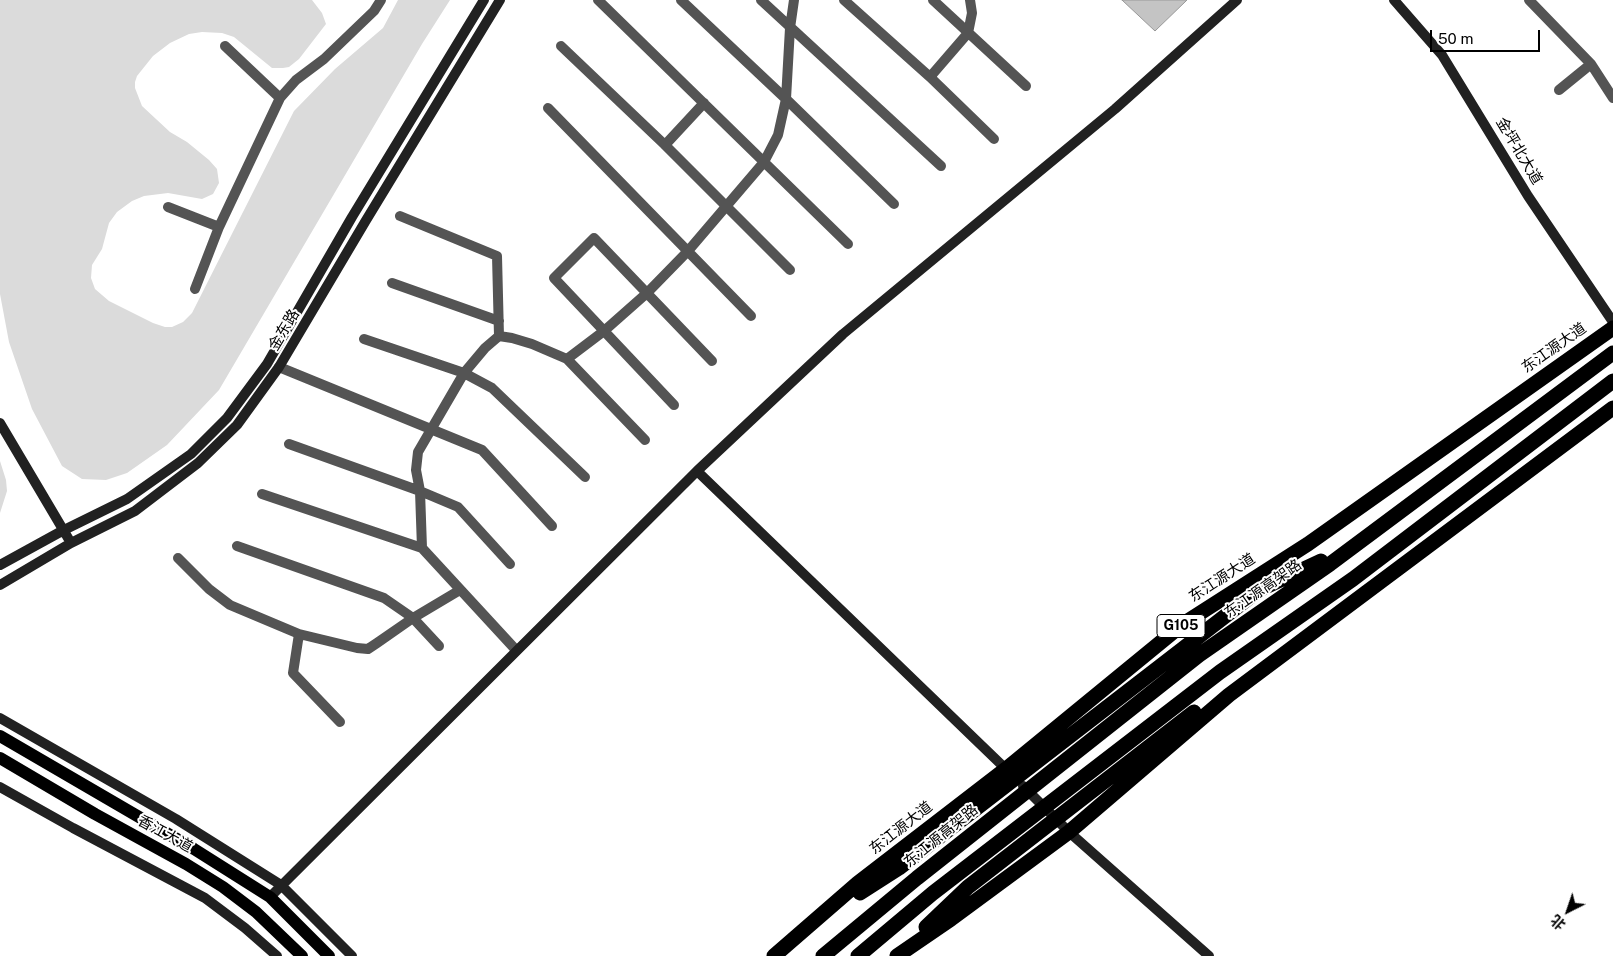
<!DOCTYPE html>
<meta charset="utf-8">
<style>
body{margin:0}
#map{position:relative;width:1613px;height:956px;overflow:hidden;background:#fff;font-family:"Public Sans","Noto Sans SC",sans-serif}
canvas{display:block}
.north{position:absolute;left:1543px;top:886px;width:50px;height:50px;-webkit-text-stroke:4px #fff;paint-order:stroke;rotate:221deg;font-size:14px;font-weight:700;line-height:20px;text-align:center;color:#000}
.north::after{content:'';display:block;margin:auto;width:18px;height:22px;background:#000;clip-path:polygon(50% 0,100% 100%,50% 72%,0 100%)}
.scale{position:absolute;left:1430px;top:30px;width:110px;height:22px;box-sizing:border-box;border:2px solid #000;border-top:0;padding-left:6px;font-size:15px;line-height:18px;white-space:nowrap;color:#000;-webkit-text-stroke:4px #fff;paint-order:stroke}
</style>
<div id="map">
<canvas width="1613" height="956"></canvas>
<div class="north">北</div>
<div class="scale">50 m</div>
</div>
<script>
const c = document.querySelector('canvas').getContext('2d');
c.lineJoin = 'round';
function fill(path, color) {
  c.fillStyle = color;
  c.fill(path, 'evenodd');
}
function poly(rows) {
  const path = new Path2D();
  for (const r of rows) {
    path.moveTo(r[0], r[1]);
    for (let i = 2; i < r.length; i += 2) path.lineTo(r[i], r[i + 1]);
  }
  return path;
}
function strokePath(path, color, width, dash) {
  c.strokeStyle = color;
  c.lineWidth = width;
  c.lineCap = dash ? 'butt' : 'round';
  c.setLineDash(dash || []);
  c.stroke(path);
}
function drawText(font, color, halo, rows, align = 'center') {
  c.font = font + ' "Public Sans","Noto Sans SC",sans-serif';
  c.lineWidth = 4;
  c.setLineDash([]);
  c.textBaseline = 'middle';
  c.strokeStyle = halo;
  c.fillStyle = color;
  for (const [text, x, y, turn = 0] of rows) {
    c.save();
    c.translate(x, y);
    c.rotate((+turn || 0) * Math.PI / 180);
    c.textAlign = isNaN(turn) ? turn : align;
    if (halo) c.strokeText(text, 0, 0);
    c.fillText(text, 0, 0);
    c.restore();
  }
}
fill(poly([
 [0,0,312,0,322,13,326,24,299,59,289,67,283,68,272,68,234,37,222,33,202,32,189,34,170,43,153,56,137,76,135,82,135,88,142,106,170,132,187,142,209,160,217,169,219,183,213,194,202,199,168,193,144,196,132,201,117,212,109,223,102,249,92,265,91,278,95,289,109,301,153,323,165,327,172,327,183,322,192,313,294,111,335,69,383,28,398,0,450,0,422,44,219,390,167,445,127,473,106,480,82,479,62,466,32,409,9,342,0,294],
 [0,461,6,480,7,491,0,513]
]), '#dbdbdb');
const building = poly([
 [1122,0,1187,0,1155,31,1122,0]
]);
fill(building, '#c4c4c4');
strokePath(building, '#989898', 1);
strokePath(poly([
 [598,0,848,244],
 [681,0,786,99,894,204],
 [761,0,941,166],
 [844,0,930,77,994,139],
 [933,0,1026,86],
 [1529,0,1591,64,1613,98],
 [225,46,280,98],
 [561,46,665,145,790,270],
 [930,77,968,33,972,13,970,0],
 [1559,90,1591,64],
 [548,108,751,316],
 [665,145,704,103],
 [168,207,219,227],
 [400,216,497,256,499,336],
 [392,283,499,321],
 [195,289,219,227,280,98,296,80,324,59,374,11,381,0],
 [364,339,464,373,492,388,585,477],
 [567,359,604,331,647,293,688,251,764,162,778,135,786,99,790,28,794,0],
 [279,367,482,450,552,526],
 [674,405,554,278,594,238,712,361],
 [289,444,420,491,458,507,510,564],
 [262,494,422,548,516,650],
 [237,546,384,598,413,618,439,646],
 [422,548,420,491,416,470,418,452,464,373,485,348,499,336,512,338,532,344,567,359,645,440],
 [178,558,209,589,230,605,299,634,357,648,368,649,377,643,413,618,460,590],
 [299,634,293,673,340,722]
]), '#545454', 10);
strokePath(poly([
 [1394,0,1442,55,1528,196,1613,322],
 [0,423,71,543],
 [697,471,1009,772],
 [0,565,62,531,127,499,191,454,227,418,267,364,352,217,484,0],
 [0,585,71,543,135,511,198,463,237,425,279,367,365,222,500,0],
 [0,718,176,819,281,885,352,956],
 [1023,786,1069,832,1209,956],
 [0,787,73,828,205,898,245,928,277,956],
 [270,897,697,471,843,334,1115,109,1237,0]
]), '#212121', 10);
strokePath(poly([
 [0,736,194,849,270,897,329,956],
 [0,758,95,814,186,864,223,887,256,912,302,956]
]), '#000', 12);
strokePath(poly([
 [860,893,899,868,1259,590,1321,561],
 [926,927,968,887,1194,712],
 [774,956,858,883,1006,769,1183,624,1308,544,1613,328],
 [823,956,917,878,1199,655,1330,564,1613,353],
 [858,956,933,893,1220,672,1353,579,1613,381],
 [897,956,951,919,1069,832,1229,695,1613,408]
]), '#000', 15);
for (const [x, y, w] of [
 [1181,626,48]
]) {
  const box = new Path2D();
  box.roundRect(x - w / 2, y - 11.5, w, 23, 4);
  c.fillStyle = '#fff';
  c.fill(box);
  strokePath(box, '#000', 1);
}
drawText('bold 14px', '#000', null, [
 ["G105",1181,626]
]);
drawText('15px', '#000', '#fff', [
 ["金坪北大道",1519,151,59],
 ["金东路",284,330,-59],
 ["东江源大道",1554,348,-35],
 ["东江源大道",1222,578,-33],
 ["东江源高架路",1263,589,-35],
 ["东江源大道",901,828,-38],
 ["香江大道",165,834,29],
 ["东江源高架路",941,836,-39]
]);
</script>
